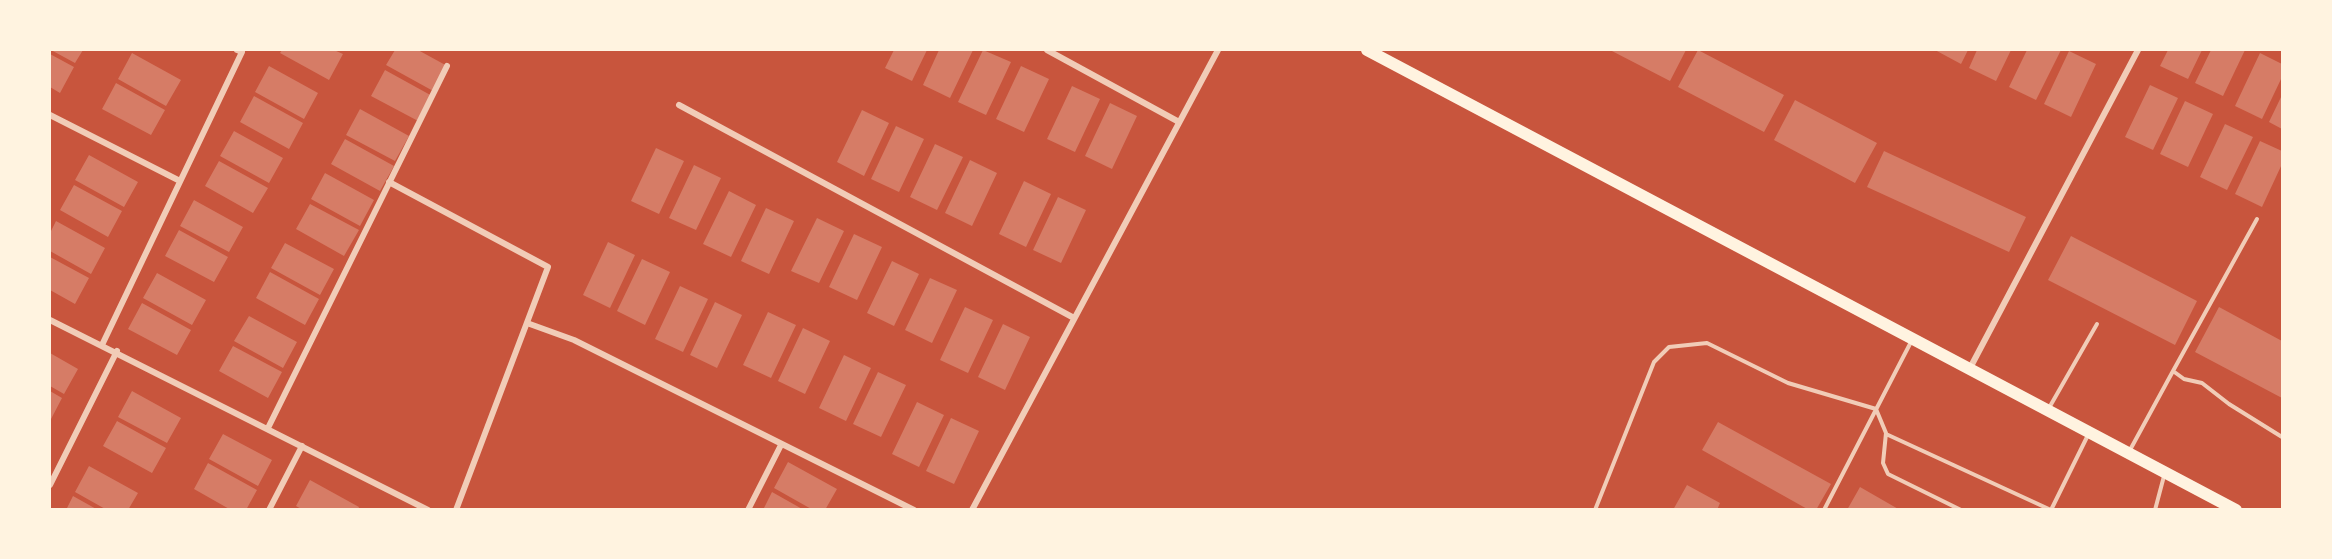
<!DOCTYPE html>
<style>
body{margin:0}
#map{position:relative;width:2332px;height:559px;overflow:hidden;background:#c8553d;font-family:Raleway,sans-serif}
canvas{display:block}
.frame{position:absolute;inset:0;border:51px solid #fff3e0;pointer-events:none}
</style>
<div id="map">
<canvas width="2332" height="559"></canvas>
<div class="frame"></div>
</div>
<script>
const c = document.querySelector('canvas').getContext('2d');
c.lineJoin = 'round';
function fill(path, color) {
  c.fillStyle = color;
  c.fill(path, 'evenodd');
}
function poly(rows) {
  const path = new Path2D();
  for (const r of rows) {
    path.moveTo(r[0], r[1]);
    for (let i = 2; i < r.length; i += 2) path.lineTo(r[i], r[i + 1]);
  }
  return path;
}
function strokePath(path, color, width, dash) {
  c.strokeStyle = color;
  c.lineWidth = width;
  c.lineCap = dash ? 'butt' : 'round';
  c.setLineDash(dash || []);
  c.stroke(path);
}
fill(poly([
 [51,50,83,50,75,63],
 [282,50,334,50,343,54,329,80,280,53],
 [395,50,418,50,449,67,435,92,386,65],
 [894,50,927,50,912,81,885,68],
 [939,50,973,50,950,98,923,85],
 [983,50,1011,62,986,115,958,102],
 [1610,50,1686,50,1670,81],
 [1698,50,1784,95,1764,132,1678,87],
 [1935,50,1968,50,1961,64],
 [1977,50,2011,50,1996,81,1969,68],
 [2027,50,2061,50,2036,100,2009,87],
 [2168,50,2202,50,2188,79,2160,66],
 [2211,50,2245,50,2223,96,2195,83],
 [2069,51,2096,64,2071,117,2044,104],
 [132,53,181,80,166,106,118,79],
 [2260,53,2282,64,2282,77,2262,119,2235,106],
 [50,54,74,67,60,93,50,87],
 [269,66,318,93,304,119,255,92],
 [1021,66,1049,79,1024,132,996,119],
 [385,70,434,97,420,122,371,96],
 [116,83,165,110,151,135,102,109],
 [2150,85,2178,98,2153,150,2125,137],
 [1072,86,1100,99,1075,152,1047,139],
 [2282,95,2282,129,2269,122],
 [254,96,303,123,289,149,240,122],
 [1795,100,1877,143,1855,183,1774,140],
 [2185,101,2213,114,2188,167,2160,154],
 [1110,103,1137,116,1112,169,1085,156],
 [360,109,409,136,395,161,346,135],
 [862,110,889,123,864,176,837,162],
 [2225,124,2253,137,2227,190,2200,177],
 [896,126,924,139,899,192,871,179],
 [234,131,283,158,269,183,220,156],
 [345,139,394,166,380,191,331,164],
 [2260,141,2282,151,2282,164,2262,207,2235,194],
 [935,144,963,157,937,210,910,197],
 [656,148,684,161,659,214,631,201],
 [1884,151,2026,217,2009,252,1867,187],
 [89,155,138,182,124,207,75,180],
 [970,160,997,173,972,226,945,213],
 [219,161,268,188,253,213,205,186],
 [694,165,721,178,696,230,669,218],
 [325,173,374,200,360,226,311,199],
 [1024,181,1051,194,1026,247,999,234],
 [74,185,122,211,108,237,60,210],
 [729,191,756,205,731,257,703,244],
 [1058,197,1086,210,1061,263,1033,250],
 [194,200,243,227,229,252,180,226],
 [310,204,359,230,344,256,296,229],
 [766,208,794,221,769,274,741,261],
 [817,218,844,231,819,283,791,271],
 [56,221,105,248,91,274,50,251,50,233],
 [179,230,228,257,214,282,165,256],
 [854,234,882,247,857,300,829,287],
 [2071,236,2197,301,2175,345,2048,280],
 [608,242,635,255,610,308,583,295],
 [285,243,334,269,320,295,271,268],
 [50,257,89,278,75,304,50,290],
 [642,259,670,272,645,325,617,311],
 [892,261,919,274,894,326,867,313],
 [270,272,319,299,305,325,256,298],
 [157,273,206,300,192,325,143,298],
 [930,278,957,290,932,343,905,330],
 [680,286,708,299,683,352,655,339],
 [715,302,742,315,717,368,690,355],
 [142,303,191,330,177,355,128,329],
 [965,307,993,320,968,373,940,360],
 [2219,307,2282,341,2282,398,2195,352],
 [768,312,796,325,771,378,743,365],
 [249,316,297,342,283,368,234,341],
 [1003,324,1030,337,1005,390,978,377],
 [803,328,830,341,805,394,778,381],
 [233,346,282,372,268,398,219,371],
 [50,353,78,369,64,394,50,386],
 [844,355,871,368,846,421,819,408],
 [878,372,906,385,881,437,853,424],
 [50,391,62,398,50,421],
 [132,391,181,418,167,443,118,417],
 [917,402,944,415,919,467,892,454],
 [951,418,979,431,954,484,926,471],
 [117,421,166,448,152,473,103,446],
 [1718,422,1831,484,1816,510,1809,510,1702,450],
 [223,434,272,460,258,486,209,459],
 [788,462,837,489,825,510,813,510,774,488],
 [208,463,257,490,246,510,231,510,194,489],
 [89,466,138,493,128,510,107,510,75,492],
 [310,480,359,507,358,510,303,510,296,506],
 [1687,485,1720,503,1717,510,1673,510],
 [1860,487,1900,510,1847,510],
 [772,492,804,510,763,510],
 [73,496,98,510,66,510]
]), '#d67c66');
strokePath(poly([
 [2173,371,2257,219],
 [2049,408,2097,324],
 [1886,434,2051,510],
 [2130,450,2173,371,2184,379,2202,383,2229,404,2282,437],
 [1595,510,1654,362,1669,347,1707,343,1788,383,1876,409,1886,433,1883,463,1888,474,1961,510],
 [1824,510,1912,340],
 [2051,510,2088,435],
 [2155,510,2164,476]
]), '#f1ccb7', 4);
strokePath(poly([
 [1047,50,1179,122],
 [679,105,1074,318],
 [50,115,180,181],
 [389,182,548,267,456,510],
 [50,320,428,510],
 [527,323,574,340,914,510],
 [102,345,242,52,237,50],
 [1969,370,2138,50],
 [268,428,447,66],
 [50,485,117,351],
 [269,510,302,446],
 [748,510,781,445],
 [972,510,1218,50]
]), '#f1ccb7', 6);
strokePath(poly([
 [1367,50,2236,510]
]), '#fff3e0', 12);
</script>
